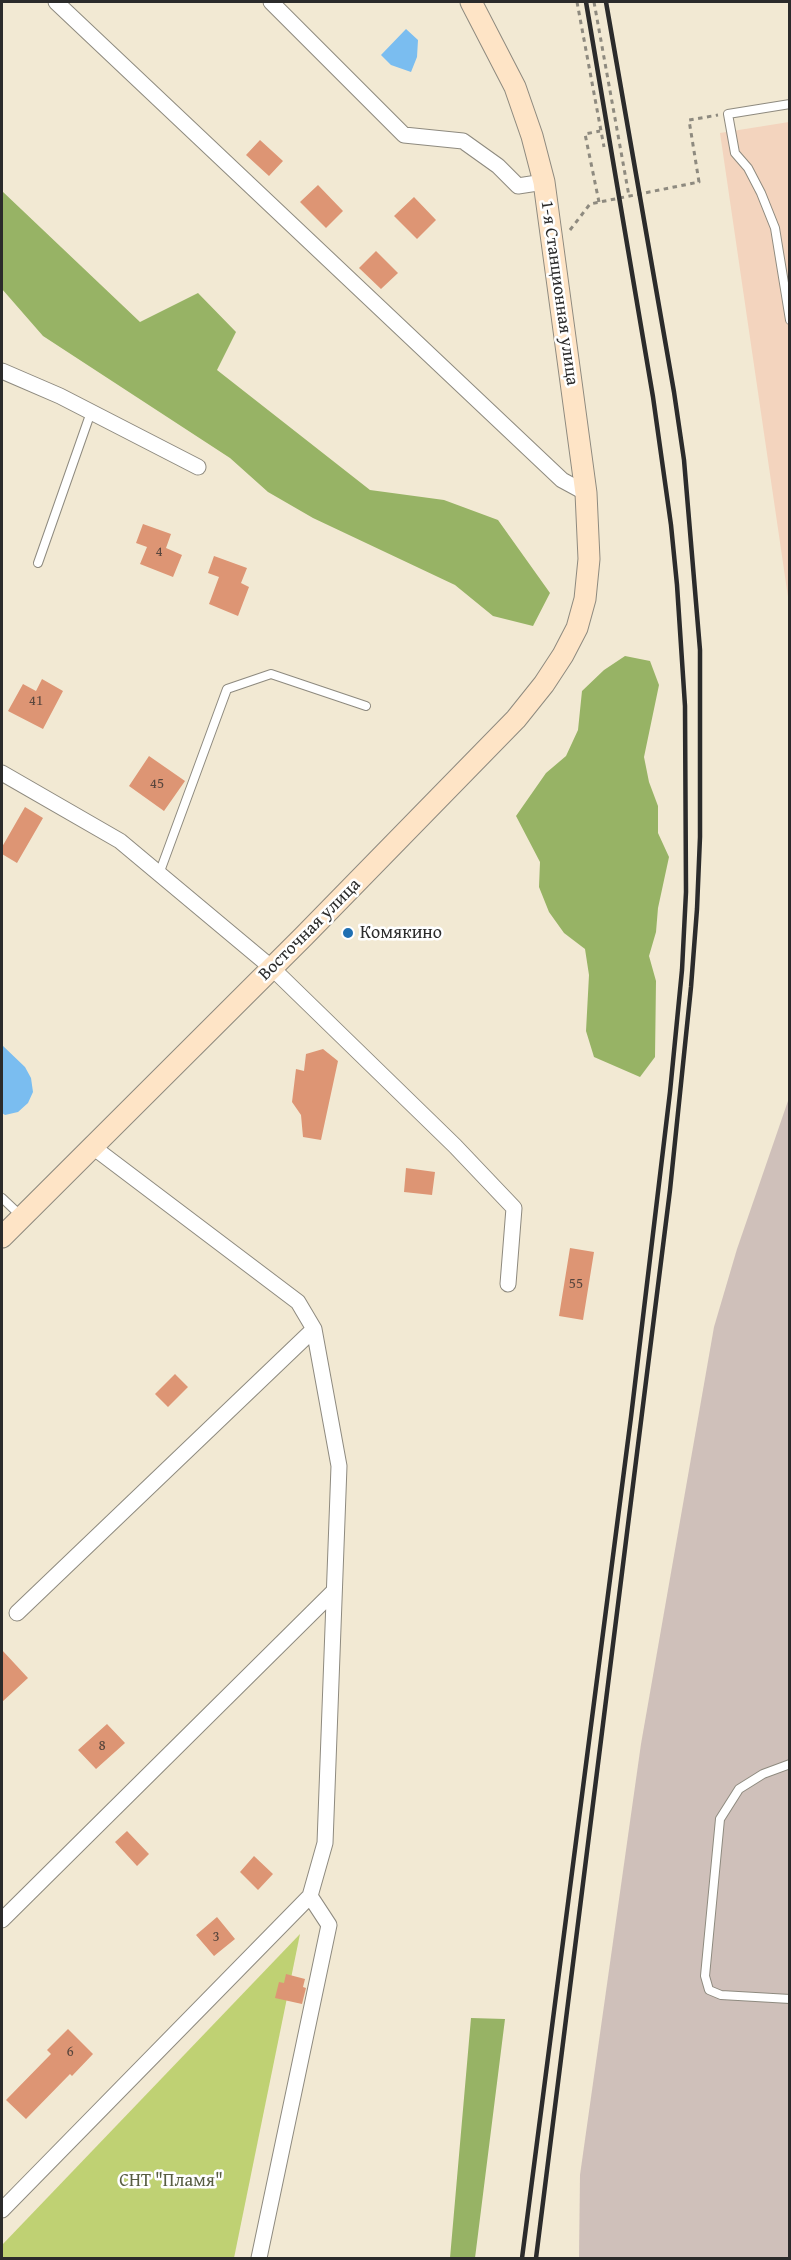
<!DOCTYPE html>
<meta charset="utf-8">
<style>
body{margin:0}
#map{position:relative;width:791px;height:2260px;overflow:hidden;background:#f2e9d3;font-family:"Gentium Book Plus",serif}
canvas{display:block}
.frame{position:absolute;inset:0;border:3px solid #2b2b2b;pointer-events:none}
</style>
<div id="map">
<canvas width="791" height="2260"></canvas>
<div class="frame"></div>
</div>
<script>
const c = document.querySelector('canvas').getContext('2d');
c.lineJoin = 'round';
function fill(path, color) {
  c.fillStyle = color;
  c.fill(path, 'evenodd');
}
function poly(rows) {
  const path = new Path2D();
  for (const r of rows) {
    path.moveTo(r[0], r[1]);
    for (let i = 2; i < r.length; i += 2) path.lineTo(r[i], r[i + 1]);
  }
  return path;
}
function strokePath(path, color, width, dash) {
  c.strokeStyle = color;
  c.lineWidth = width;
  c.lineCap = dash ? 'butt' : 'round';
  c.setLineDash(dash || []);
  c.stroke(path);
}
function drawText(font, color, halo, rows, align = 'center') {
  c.font = font + ' "Gentium Book Plus",serif';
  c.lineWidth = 5;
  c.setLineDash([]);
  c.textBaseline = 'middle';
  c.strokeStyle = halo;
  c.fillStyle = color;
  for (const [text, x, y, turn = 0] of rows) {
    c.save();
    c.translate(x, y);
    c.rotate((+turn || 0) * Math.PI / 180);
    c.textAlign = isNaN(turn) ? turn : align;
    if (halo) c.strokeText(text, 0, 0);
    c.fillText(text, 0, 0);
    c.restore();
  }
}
fill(poly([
 [789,122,790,597,788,597,720,133]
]), '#f3d4be');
fill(poly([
 [789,1098,789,2258,579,2258,580,2175,641,1744,714,1327,737,1249]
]), '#cfc0ba');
fill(poly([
 [300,1934,234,2258,2,2258,2,2245]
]), '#bfd173');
fill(poly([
 [2,191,140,322,198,293,236,332,217,370,370,490,444,500,498,520,550,593,533,626,493,616,455,585,313,518,268,492,230,458,43,336,2,289],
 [625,656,650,661,659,685,644,757,649,782,658,806,658,833,669,857,658,908,656,932,649,956,656,981,655,1057,640,1077,594,1057,586,1031,589,975,585,949,564,933,549,912,539,887,540,862,516,816,546,773,566,756,578,730,582,691,604,670],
 [471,2018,505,2019,475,2258,450,2258]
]), '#97b365');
fill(poly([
 [406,29,418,40,417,57,411,72,391,65,381,55],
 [2,1045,25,1067,31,1078,33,1092,28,1103,18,1112,5,1115,2,1113]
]), '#7abdf0');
fill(poly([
 [260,140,283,161,269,176,246,155],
 [318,185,343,211,326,228,300,202],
 [414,197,436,220,417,239,394,216],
 [376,251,398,273,381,289,359,268],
 [143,524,171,534,166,548,182,555,173,577,140,564,147,547,136,543],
 [214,556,247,568,241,583,249,587,238,616,209,604,219,577,208,573],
 [42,679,63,691,43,729,8,711,23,684,36,691],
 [149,756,185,781,164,811,129,786],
 [25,807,43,818,17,863,2,854,2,847],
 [323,1049,338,1061,321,1140,303,1137,301,1115,292,1102,296,1069,304,1071,306,1054],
 [406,1168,435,1172,432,1195,404,1192],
 [570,1248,594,1252,583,1320,559,1316],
 [175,1374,188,1387,168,1407,155,1394],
 [2,1650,28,1678,2,1702],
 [107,1724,125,1743,96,1769,78,1750],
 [127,1831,149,1854,137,1866,115,1842],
 [254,1856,273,1874,258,1890,240,1872],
 [217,1917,235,1939,214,1956,196,1935],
 [286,1974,305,1979,303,1987,306,1988,302,2004,275,1998,279,1982,284,1983],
 [68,2029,93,2054,72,2076,70,2074,26,2119,6,2100,51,2054,47,2050]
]), '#dd9574');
const service = poly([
 [790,104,728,114,735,153,748,168,761,193,775,228,790,320],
 [38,563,91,412],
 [159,874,227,689,271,674,366,706],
 [2,1198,20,1215],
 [790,1764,763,1774,739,1789,720,1819,705,1976,709,1990,721,1995,790,1999]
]);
const minor = poly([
 [56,2,562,480,586,493],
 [271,2,404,135,463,141,498,166,518,186,544,182],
 [2,371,60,396,198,467],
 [2,773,120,841,272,968,455,1146,514,1208,508,1284],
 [17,1613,314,1329],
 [2,1920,334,1591],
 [2,2210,310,1896,325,1843,339,1466,314,1329,298,1302,93,1147],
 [259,2258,329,1925,310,1896]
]);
const secondary = poly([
 [2,1237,304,936,516,719,544,684,563,655,577,628,585,599,589,559,586,493,544,182,532,136,515,87,471,2]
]);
strokePath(service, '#8e8a7f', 10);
strokePath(minor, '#8e8a7f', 17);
strokePath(secondary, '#8e8a7f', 23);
strokePath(poly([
 [577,2,604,147],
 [594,2,629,196],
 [599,202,585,134,600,131],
 [570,230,590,204,699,182,689,120,718,115]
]), '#8e8a7f', 3, [4.5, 4.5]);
strokePath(service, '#fff', 8);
strokePath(minor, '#fff', 15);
strokePath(secondary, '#fee4c6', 21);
strokePath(poly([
 [522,2258,631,1417,670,1092,682,970,686,892,685,706,677,585,671,525,653,397,586,2],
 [536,2258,670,1190,691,987,697,909,700,837,700,650,684,460,674,392,606,2]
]), '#2b2b2b', 4.5);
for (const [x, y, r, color] of [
 [348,933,6,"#1f6fb2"]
]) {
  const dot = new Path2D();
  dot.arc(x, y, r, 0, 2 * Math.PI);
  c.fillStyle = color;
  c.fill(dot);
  strokePath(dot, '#fff', 2);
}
drawText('15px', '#58463d', null, [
 ["4",159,552],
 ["41",36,701],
 ["45",157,784],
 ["55",576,1284],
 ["8",102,1746],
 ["3",216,1937],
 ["6",70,2052]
]);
drawText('18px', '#2b2b2b', '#fff', [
 ["1-я Станционная улица",559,293,82],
 ["Восточная улица",310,930,-45]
]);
drawText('18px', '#2b2b2b', '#fff', [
 ["Комякино",360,933]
], 'left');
drawText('18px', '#575d41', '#fff', [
 ["СНТ \"Пламя\"",171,2181]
]);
</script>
